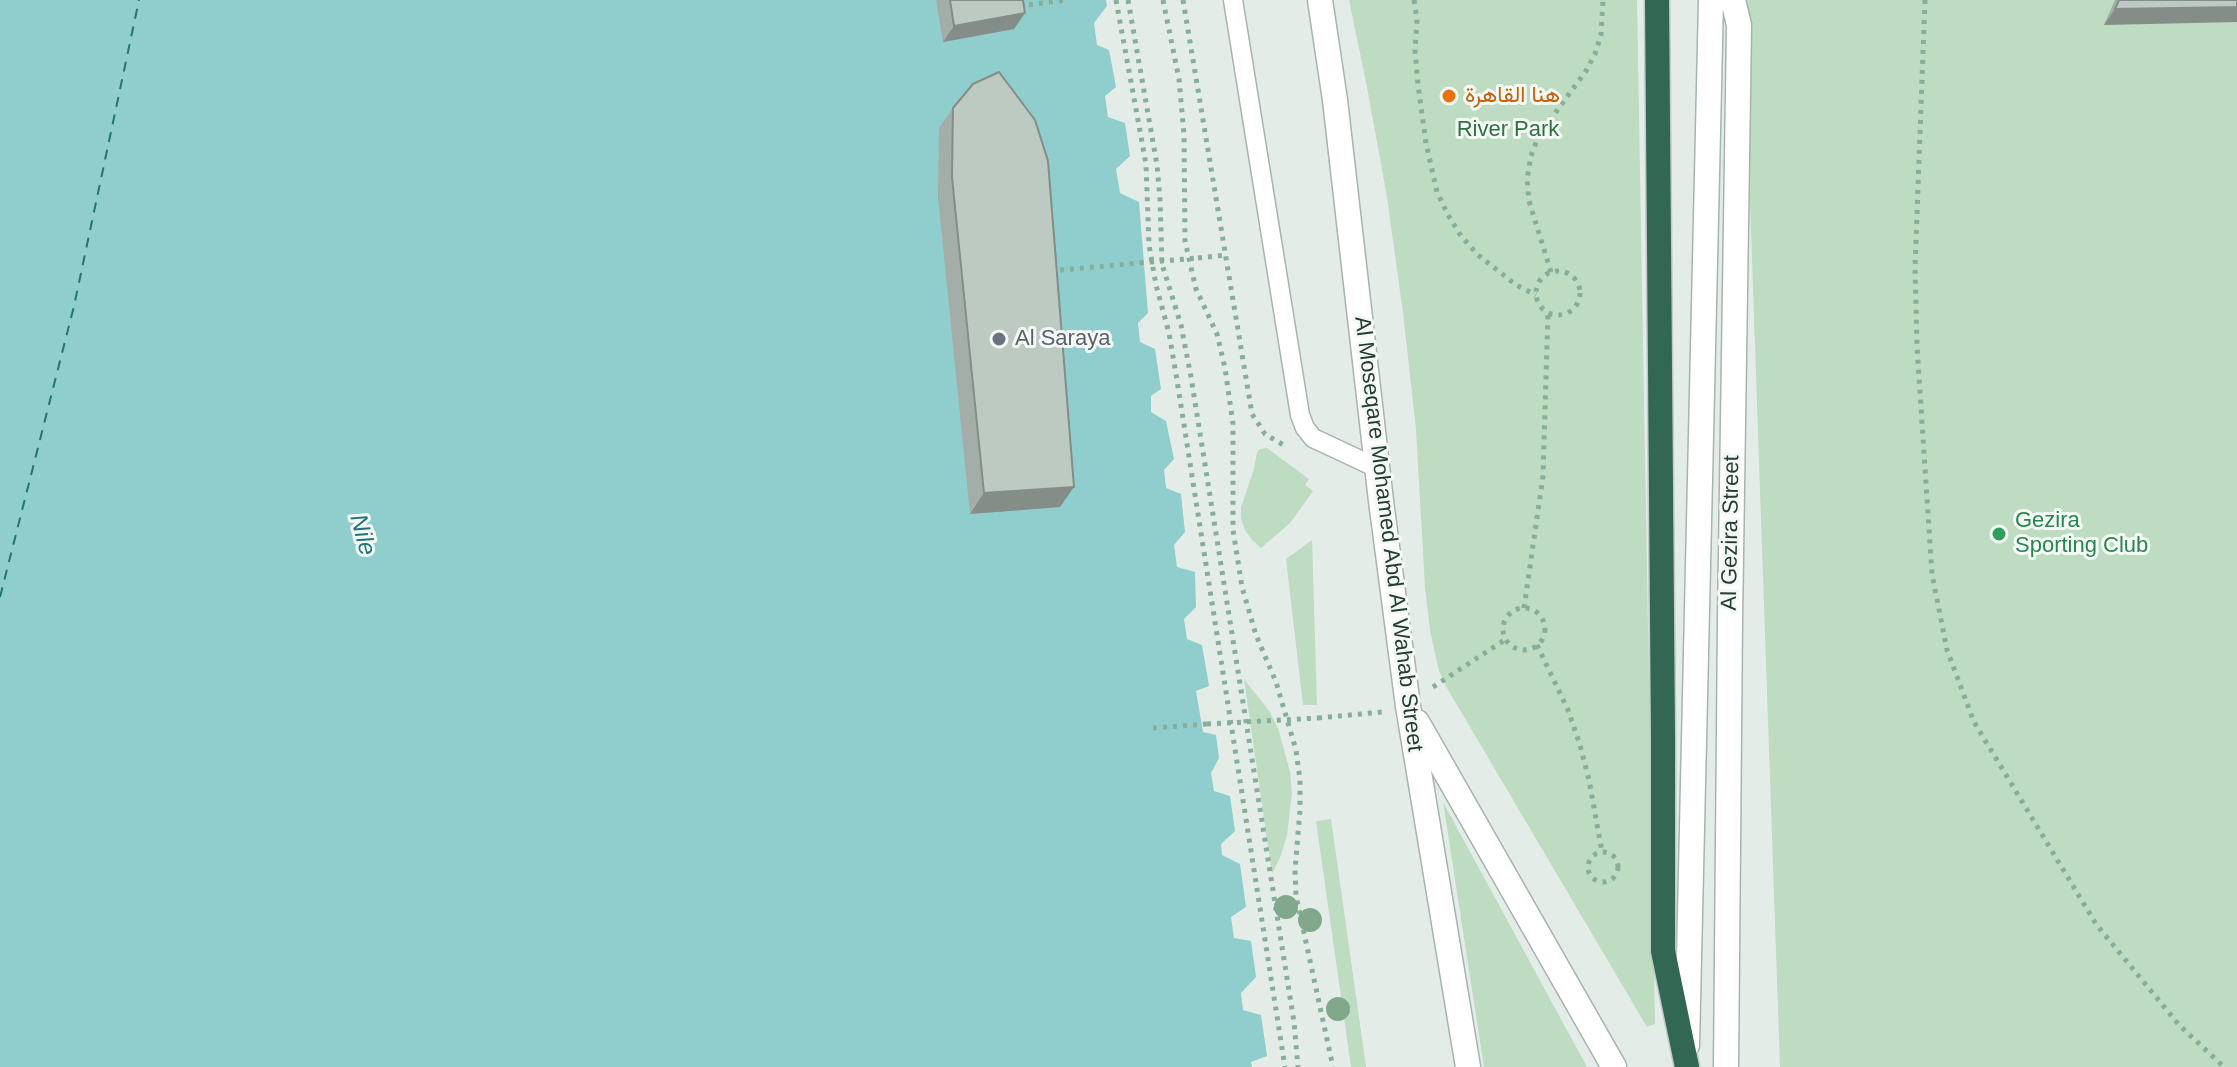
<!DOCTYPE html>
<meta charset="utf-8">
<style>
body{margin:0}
canvas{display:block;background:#e4ece7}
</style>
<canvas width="2237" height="1067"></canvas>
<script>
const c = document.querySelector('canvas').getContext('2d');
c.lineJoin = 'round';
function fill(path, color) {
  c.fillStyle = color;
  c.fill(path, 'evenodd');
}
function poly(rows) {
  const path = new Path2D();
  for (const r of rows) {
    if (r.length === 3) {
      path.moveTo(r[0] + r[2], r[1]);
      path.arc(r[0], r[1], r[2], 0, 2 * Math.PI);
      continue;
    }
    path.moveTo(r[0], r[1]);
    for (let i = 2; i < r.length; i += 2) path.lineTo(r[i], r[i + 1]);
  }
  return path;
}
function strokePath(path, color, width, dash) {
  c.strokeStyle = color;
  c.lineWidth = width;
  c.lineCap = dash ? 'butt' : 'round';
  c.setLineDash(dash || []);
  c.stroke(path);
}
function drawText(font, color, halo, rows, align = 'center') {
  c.font = font + ' Helvetica,Vazirmatn,sans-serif';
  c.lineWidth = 6;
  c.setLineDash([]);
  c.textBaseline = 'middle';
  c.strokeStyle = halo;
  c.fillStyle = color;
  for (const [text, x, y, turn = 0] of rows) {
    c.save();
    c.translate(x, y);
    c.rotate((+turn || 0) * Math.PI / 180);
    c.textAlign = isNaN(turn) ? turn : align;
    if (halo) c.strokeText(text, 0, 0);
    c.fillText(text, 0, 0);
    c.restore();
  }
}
fill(poly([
 [1349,0,1637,0,1655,1024,1647,1027,1447,688,1439,671,1430,630,1425,588,1416,429,1403,313,1387,197,1366,82],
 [1743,0,2237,0,2237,1067,1780,1067],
 [1267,448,1309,479,1305,485,1313,491,1290,523,1261,548,1252,540,1245,530,1241,518,1241,507,1254,469,1257,452,1260,449],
 [1312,540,1317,705,1303,705,1286,559],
 [1244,679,1270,712,1279,731,1290,772,1292,793,1287,835,1281,855,1272,874],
 [1443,802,1587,1067,1484,1067],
 [1331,819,1366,1067,1351,1067,1316,821]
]), '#bedcc1');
fill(poly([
 [0,0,1106,0,1107,6,1094,23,1097,45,1109,50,1116,87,1105,96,1108,117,1125,123,1130,156,1116,169,1120,193,1139,202,1148,313,1138,323,1140,342,1155,349,1161,389,1151,396,1151,412,1166,421,1174,459,1164,470,1166,488,1181,494,1185,532,1174,545,1177,567,1195,572,1196,607,1184,619,1187,639,1202,645,1209,686,1196,691,1203,732,1216,735,1219,758,1211,773,1214,791,1230,796,1235,831,1221,844,1222,855,1240,864,1246,907,1231,917,1234,938,1251,941,1256,977,1241,993,1243,1010,1261,1015,1267,1056,1251,1062,1252,1067,0,1067]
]), '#90cecd');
strokePath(poly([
 [0,597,74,306,139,0]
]), '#227575', 2, [10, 8]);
const service = poly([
 [1233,0,1300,415,1305,428,1313,438,1377,468]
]);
const tertiary = poly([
 [1320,0,1335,100,1381,501,1408,706,1468,1067],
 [1417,722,1614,1067],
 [1687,1045,1711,0],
 [1726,1067,1730,620,1739,25,1733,0]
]);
const motorway = poly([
 [1657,0,1663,735,1663,951,1687,1067]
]);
strokePath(service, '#a7b4ad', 21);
strokePath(tertiary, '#a7b4ad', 27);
strokePath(motorway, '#c2c9c6', 27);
strokePath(poly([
 [1116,0,1146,164,1149,245,1156,285,1169,333,1176,374,1285,1067],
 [1128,0,1157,165,1160,199,1162,264,1181,325,1191,377,1294,1022,1298,1067],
 [1163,0,1179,79,1184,135,1185,241,1196,289,1217,334,1225,368,1233,424,1233,530,1242,587,1256,635,1276,682,1296,750,1300,780,1300,810,1295,870,1296,896,1333,1067],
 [1183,0,1252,414,1265,434,1285,446],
 [1414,0,1417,20,1415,50,1418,85,1426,143,1437,192,1448,215,1461,236,1477,254,1516,285,1536,295],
 [1925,0,1915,267,1917,346,1932,574,1947,650,1974,722,2096,924,2179,1025,2224,1067],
 [1019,6,1067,0],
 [1198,258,1226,255],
 [1050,271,1150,262],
 [1558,293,22],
 [1551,272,1529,201,1527,179,1531,156,1539,135,1586,71,1595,54,1601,35,1603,0],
 [1524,608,1543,476,1548,312],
 [1524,629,21],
 [1537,645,1568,710,1580,745,1589,780,1602,852],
 [1433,687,1506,639],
 [1318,718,1382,712],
 [1153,728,1207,724],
 [1603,867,15]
]), '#86ae9b', 5, [4, 6]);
strokePath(service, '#fff', 18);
strokePath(tertiary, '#fff', 24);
strokePath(motorway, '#326753', 24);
strokePath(poly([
 [1150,262,1198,258],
 [1207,724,1318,718]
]), '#86ae9b', 5, [4, 6]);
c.fillStyle = '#82a88b';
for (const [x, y] of [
 [1286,907],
 [1310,920],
 [1338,1009]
]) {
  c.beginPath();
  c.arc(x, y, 12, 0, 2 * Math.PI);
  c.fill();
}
fill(poly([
 [936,0,1023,0,1014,29,943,42],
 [2115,0,2237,0,2104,25],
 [953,108,1060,507,970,514,938,197,939,128]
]), '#a2aea7');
fill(poly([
 [2237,7,2237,22,2104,25,2115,9],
 [1025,13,1014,29,943,42,954,26],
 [1074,487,1060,507,970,514,984,493]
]), '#848d88');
const building = poly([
 [950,0,1023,0,1025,13,954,26,950,0],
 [2119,0,2237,0,2237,7,2115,9,2119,0],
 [999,72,1035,120,1048,161,1074,487,984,493,952,177,953,108,973,84,999,72]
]);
fill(building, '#bccac2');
strokePath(building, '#848d88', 2);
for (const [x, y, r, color] of [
 [1449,96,8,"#e8710a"],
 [999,339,8,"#6b7280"],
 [1999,534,8,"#2e9e5b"]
]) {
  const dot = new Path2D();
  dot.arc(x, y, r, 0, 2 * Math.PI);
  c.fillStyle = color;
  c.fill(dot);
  strokePath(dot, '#f4f9f6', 3);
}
drawText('22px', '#c56008', '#f4f9f6', [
 ["هنا القاهرة",1465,96]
], 'left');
drawText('22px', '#31713f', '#f4f9f6', [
 ["River Park",1508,130]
]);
drawText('22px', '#5b616d', '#f4f9f6', [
 ["Al Saraya",1015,339]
], 'left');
drawText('22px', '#27864d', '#f4f9f6', [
 ["Gezira",2015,521],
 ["Sporting Club",2015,546]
], 'left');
drawText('22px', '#243d32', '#f4f9f6', [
 ["Al Gezira Street",1731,533,-89],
 ["Al Moseqare Mohamed Abd Al Wahab Street",1388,534,83]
]);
drawText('italic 24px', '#227575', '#f4f9f6', [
 ["Nile",362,535,75]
]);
</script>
